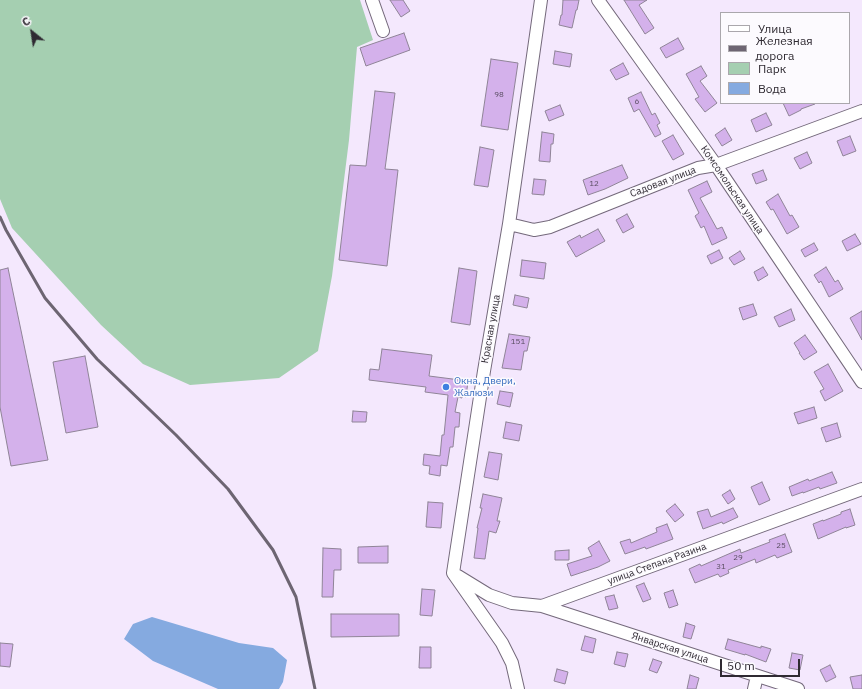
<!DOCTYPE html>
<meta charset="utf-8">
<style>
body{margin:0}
#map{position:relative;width:862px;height:689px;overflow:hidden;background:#f4e8fd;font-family:"IBM Plex Sans",sans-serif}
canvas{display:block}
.legend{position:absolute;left:720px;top:12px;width:130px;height:92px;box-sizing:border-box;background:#fcfafe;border:1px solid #aaa7ac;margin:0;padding:5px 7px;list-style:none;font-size:12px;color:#2f2a32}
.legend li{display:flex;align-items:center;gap:8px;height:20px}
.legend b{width:20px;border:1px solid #aaa7ac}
.north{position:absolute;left:12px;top:12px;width:40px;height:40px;-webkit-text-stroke:3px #fcfafe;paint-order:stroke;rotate:330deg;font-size:11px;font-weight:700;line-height:16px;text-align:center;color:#2f2a32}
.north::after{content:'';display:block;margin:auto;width:14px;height:18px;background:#2f2a32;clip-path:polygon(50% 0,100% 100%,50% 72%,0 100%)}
.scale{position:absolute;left:720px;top:659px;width:80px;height:18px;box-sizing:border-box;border:2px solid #2f2a32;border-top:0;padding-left:5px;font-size:12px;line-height:14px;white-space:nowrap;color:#2f2a32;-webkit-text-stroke:3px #fcfafe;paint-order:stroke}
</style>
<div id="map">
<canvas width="862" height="689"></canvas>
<ul class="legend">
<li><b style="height:5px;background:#fff"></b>Улица</li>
<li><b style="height:5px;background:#6d6572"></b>Железная дорога</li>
<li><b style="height:11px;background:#a5cfb1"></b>Парк</li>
<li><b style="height:11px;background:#85aae0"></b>Вода</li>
</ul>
<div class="north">С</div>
<div class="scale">50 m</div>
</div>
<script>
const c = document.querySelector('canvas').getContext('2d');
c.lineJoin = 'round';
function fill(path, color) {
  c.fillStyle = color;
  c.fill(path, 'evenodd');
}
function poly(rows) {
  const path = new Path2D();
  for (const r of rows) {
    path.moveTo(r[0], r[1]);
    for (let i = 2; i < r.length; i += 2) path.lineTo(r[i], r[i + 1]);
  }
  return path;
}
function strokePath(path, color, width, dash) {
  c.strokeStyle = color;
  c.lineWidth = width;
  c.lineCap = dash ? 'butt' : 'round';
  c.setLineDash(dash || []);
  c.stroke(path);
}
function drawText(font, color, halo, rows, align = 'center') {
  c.font = font + ' "IBM Plex Sans",sans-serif';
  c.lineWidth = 3;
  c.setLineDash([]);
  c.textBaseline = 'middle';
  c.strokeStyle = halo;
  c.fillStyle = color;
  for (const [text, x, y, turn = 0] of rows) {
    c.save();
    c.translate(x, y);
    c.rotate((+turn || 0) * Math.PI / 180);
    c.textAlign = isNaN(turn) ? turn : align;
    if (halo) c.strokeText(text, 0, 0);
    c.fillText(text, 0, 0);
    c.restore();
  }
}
fill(poly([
 [0,0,360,0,373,40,357,47,349,140,332,276,318,351,279,378,190,385,143,364,101,325,12,228,0,199]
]), '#a5cfb1');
fill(poly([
 [152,617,239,643,273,648,287,660,283,682,279,689,218,689,153,661,124,639,133,624]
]), '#85aae0');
const building = poly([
 [390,0,403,0,410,11,401,17,390,0],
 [563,0,579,0,577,10,576,10,572,28,559,25,561,15,562,15,563,0],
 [624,0,647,0,639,5,654,28,645,34,624,0],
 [404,33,410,50,366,66,360,48,404,33],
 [678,38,684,49,666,58,660,48,678,38],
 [555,51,572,54,570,67,553,64,555,51],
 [491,59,518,63,508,130,481,126,491,59],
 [623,63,629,74,616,80,610,70,623,63],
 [701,66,707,76,700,81,717,103,705,112,695,99,699,97,686,74,701,66],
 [375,91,395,93,385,169,398,170,387,266,339,260,350,165,366,166,375,91],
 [641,92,652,115,655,113,660,123,657,125,661,134,655,137,639,109,634,112,628,98,641,92],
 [783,103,815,103,815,104,801,109,801,110,789,116,783,103],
 [560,105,564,115,549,121,545,111,560,105],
 [766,113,772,125,756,132,751,120,766,113],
 [725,128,732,140,722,146,715,135,725,128],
 [542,132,554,134,553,144,551,144,550,162,539,161,542,132],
 [673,135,684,154,673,160,662,141,673,135],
 [850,136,856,151,843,156,837,141,850,136],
 [480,147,494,150,488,187,474,185,480,147],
 [807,152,812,163,800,169,794,158,807,152],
 [622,165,628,178,605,189,588,195,583,180,622,165],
 [763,170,767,180,756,184,752,174,763,170],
 [534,179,546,180,544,195,532,194,534,179],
 [707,181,712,192,700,198,717,229,722,227,727,238,712,245,704,226,701,228,695,216,699,213,688,190,707,181],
 [778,194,790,216,792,215,799,227,787,234,773,209,771,210,766,202,778,194],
 [627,214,634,227,623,233,616,220,627,214],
 [598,229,605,241,576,257,567,242,580,235,581,238,598,229],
 [855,234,861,244,847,251,842,241,855,234],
 [814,243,818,250,805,257,801,250,814,243],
 [719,250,723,258,711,264,707,256,719,250],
 [740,251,745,259,734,265,729,258,740,251],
 [522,260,546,263,544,279,520,276,522,260],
 [763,267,768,275,758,281,754,272,763,267],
 [826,267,835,282,838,280,843,289,829,297,821,281,819,283,814,275,826,267],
 [8,268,48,460,11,466,0,407,0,270,8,268],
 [459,268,477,271,470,325,451,322,459,268],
 [515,295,529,298,527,308,513,305,515,295],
 [753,304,757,315,743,320,739,308,753,304],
 [791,309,795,320,779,327,774,317,791,309],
 [862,311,862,340,850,318,862,311],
 [509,334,530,337,527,351,524,351,521,370,502,368,509,334],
 [805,335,817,352,804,360,799,353,800,353,794,343,805,335],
 [382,349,432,355,429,376,468,381,466,397,463,396,462,398,458,397,455,412,460,413,459,427,455,427,453,447,450,447,447,466,441,465,440,476,429,474,430,466,423,465,424,454,440,456,442,435,444,435,448,395,425,392,426,387,369,380,370,369,379,370,382,349],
 [85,356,98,427,66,433,53,362,85,356],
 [828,364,843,391,825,401,820,391,824,389,814,372,828,364],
 [500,391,513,393,510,407,497,404,500,391],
 [814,407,817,418,798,424,794,413,814,407],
 [353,411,367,412,366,422,352,422,353,411],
 [506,422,522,425,519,441,503,438,506,422],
 [837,423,841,437,826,442,821,428,837,423],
 [489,452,502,454,498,480,484,477,489,452],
 [832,472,837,483,820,489,819,487,803,493,803,492,792,496,789,487,808,479,809,481,832,472],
 [762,482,770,500,759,505,751,487,762,482],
 [730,490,735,499,728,504,722,495,730,490],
 [483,494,502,498,497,521,500,521,496,533,489,531,485,559,474,558,478,528,477,528,482,508,480,508,483,494],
 [428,502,443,503,441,528,426,527,428,502],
 [675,504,684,515,675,522,666,511,675,504],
 [733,508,738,517,723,524,722,522,703,529,697,512,708,509,711,517,733,508],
 [850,509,855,525,846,528,846,527,818,539,813,524,823,520,823,521,841,514,841,512,850,509],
 [667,524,673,539,646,549,645,547,625,554,620,542,630,539,631,543,657,532,656,528,667,524],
 [785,534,792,552,777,558,775,555,756,563,755,559,728,570,729,573,720,577,718,574,695,583,689,569,700,564,701,566,740,549,741,553,770,542,769,540,785,534],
 [599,541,610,561,598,567,571,576,567,564,592,556,588,548,599,541],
 [388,546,388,563,358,563,358,547,388,546],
 [323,548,341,549,341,570,334,570,333,597,322,597,323,548],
 [569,550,569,560,555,560,555,551,569,550],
 [644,583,651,599,643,602,636,586,644,583],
 [422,589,435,590,432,616,420,615,422,589],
 [673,590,678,605,669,608,664,593,673,590],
 [614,595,618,608,609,610,605,597,614,595],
 [331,614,399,614,399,636,331,637,331,614],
 [686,623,695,626,691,639,683,637,686,623],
 [585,636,596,639,593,653,581,650,585,636],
 [728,639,761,648,761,646,771,649,766,662,745,654,745,655,725,649,728,639],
 [0,643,13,644,10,667,0,666,0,643],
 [420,647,431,647,431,668,419,668,420,647],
 [617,652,628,654,625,667,614,664,617,652],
 [792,653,803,655,800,670,789,668,792,653],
 [653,659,662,662,657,673,649,670,653,659],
 [830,665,836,677,826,682,820,670,830,665],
 [557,669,568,672,565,684,554,681,557,669],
 [690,675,699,678,696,689,687,689,690,675],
 [862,675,862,689,853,689,850,677,862,675]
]);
fill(building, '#d4b1eb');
strokePath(building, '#8f8497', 1);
const street = poly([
 [372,0,383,31],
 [598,0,716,165,862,382],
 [509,224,534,230,550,227,698,168,716,165,862,111],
 [458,576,489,595,512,603,542,606,862,489],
 [542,606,798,689],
 [518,689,512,663,502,643,453,573,484,371,509,224,541,0],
 [754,689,757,676]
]);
strokePath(street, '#74697b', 14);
strokePath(street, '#fff', 12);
strokePath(poly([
 [0,217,6,230,45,298,97,359,176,435,228,489,273,550,296,597,315,689]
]), '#6d6572', 3);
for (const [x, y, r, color] of [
 [446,387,4,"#3f7fe0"]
]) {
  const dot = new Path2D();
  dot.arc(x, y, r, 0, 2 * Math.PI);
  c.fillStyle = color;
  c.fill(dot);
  strokePath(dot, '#fcfafe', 1.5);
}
drawText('8px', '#584c60', null, [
 ["98",499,95],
 ["6",637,102],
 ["12",594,184],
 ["151",518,342],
 ["25",781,546],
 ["29",738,558],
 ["31",721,567]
]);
drawText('10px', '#2f2a32', '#fcfafe', [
 ["Садовая улица",663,182,-21],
 ["Комсомольская улица",732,190,56],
 ["Красная улица",491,329,-80],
 ["улица Степана Разина",657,564,-20],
 ["Январская улица",670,648,18]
]);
drawText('10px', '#366cbe', '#fcfafe', [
 ["Окна, Двери,",454,381],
 ["Жалюзи",454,393]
], 'left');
</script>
